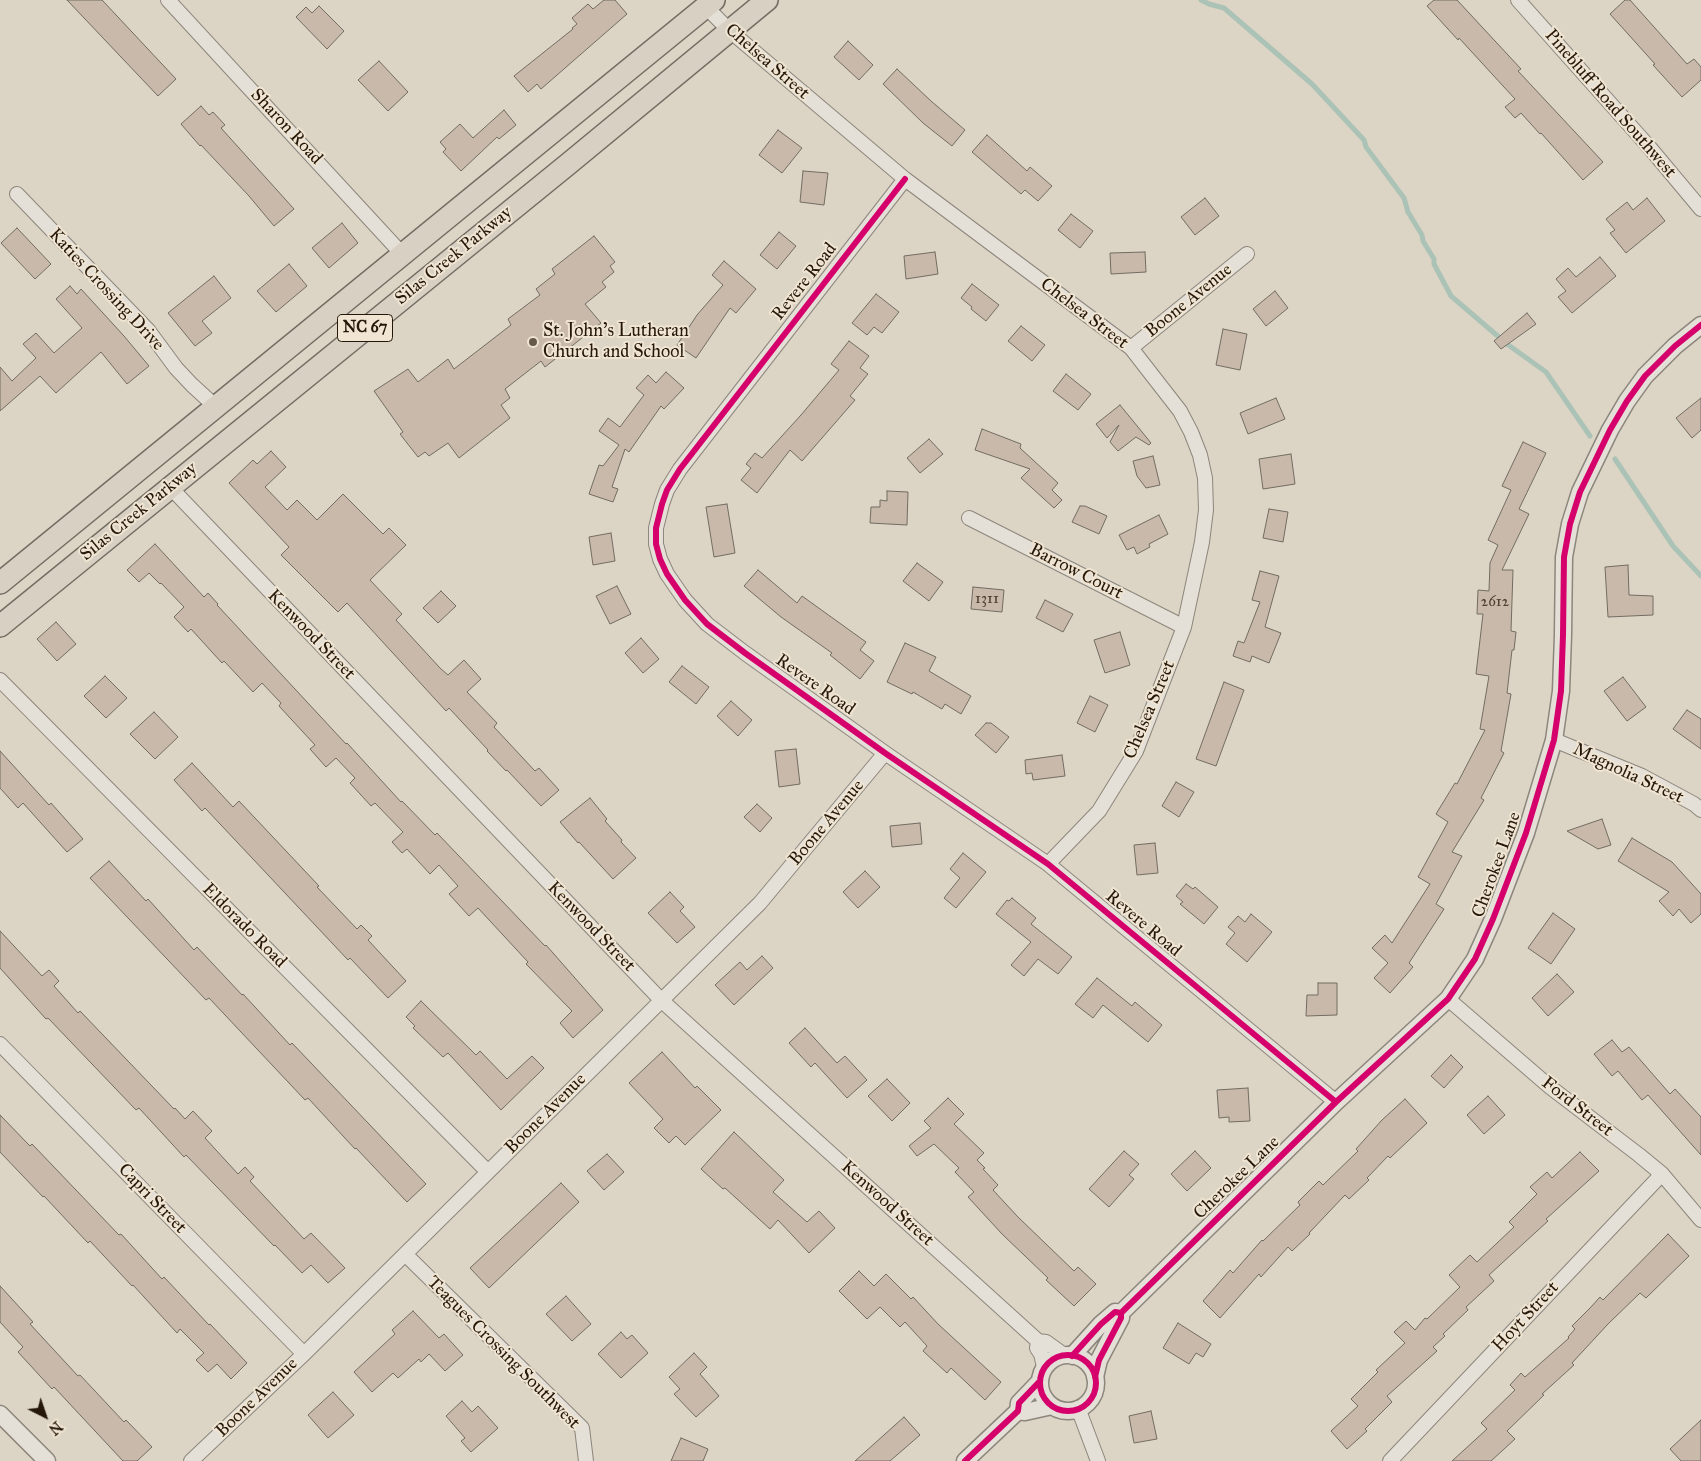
<!DOCTYPE html>
<style>
body{margin:0}
#map{position:relative;width:1701px;height:1461px;overflow:hidden;background:#dcd4c4;font-family:"IM FELL Great Primer",serif}
canvas{display:block}
.north{position:absolute;left:20px;top:1391px;width:50px;height:50px;-webkit-text-stroke:4px #efe5d2;paint-order:stroke;rotate:139deg;font-size:14px;font-weight:700;line-height:20px;text-align:center;color:#251709}
.north::after{content:'';display:block;margin:auto;width:18px;height:22px;background:#251709;clip-path:polygon(50% 0,100% 100%,50% 72%,0 100%)}
</style>
<div id="map">
<canvas width="1701" height="1461"></canvas>
<div class="north">N</div>
</div>
<script>
const c = document.querySelector('canvas').getContext('2d');
c.lineJoin = 'round';
function poly(rows) {
  const path = new Path2D();
  for (const r of rows) {
    if (r.length === 3) {
      path.moveTo(r[0] + r[2], r[1]);
      path.arc(r[0], r[1], r[2], 0, 2 * Math.PI);
      continue;
    }
    path.moveTo(r[0], r[1]);
    for (let i = 2; i < r.length; i += 2) path.lineTo(r[i], r[i + 1]);
  }
  return path;
}
function strokePath(path, color, width, dash) {
  c.strokeStyle = color;
  c.lineWidth = width;
  c.lineCap = dash ? 'butt' : 'round';
  c.setLineDash(dash || []);
  c.stroke(path);
}
function fill(path, color) {
  c.fillStyle = color;
  c.fill(path, 'evenodd');
}
function drawText(font, color, halo, rows, align = 'center') {
  c.font = font + ' "IM FELL Great Primer",serif';
  c.lineWidth = 4;
  c.setLineDash([]);
  c.textBaseline = 'middle';
  c.strokeStyle = halo;
  c.fillStyle = color;
  for (const [text, x, y, turn = 0] of rows) {
    c.save();
    c.translate(x, y);
    c.rotate((+turn || 0) * Math.PI / 180);
    c.textAlign = isNaN(turn) ? turn : align;
    if (halo) c.strokeText(text, 0, 0);
    c.fillText(text, 0, 0);
    c.restore();
  }
}
strokePath(poly([
 [1201,0,1209,4,1224,8,1312,84,1364,140,1366,147,1404,198,1408,212,1422,235,1423,241,1434,259,1434,264,1451,296,1507,344,1546,372,1590,436],
 [1615,459,1673,546,1701,576]
]), '#abc2b6', 5);
const building = poly([
 [67,0,102,0,176,79,158,96,67,0],
 [604,0,615,0,627,14,541,89,537,84,528,92,514,76,573,29,572,28,577,24,572,18,588,4,593,9,604,0],
 [1434,0,1457,0,1521,69,1518,71,1603,162,1583,180,1541,133,1540,134,1521,113,1515,118,1505,107,1515,99,1459,38,1458,40,1427,6,1434,0],
 [1625,0,1630,0,1687,64,1694,59,1701,67,1701,80,1682,97,1653,65,1655,64,1610,14,1625,0],
 [319,6,344,31,327,49,296,17,306,7,312,13,319,6],
 [848,41,873,65,859,80,834,57,848,41],
 [379,61,408,92,388,111,358,80,379,61],
 [897,69,931,101,965,130,952,146,923,123,883,84,897,69],
 [201,106,209,115,213,112,225,125,221,128,294,209,274,226,249,196,201,145,200,146,181,124,201,106],
 [504,110,516,125,499,139,497,137,461,171,443,152,446,149,440,142,460,124,473,138,504,110],
 [778,130,802,148,782,173,759,155,778,130],
 [987,135,1027,171,1030,167,1052,186,1038,201,1025,190,1021,194,972,152,987,135],
 [803,171,828,173,824,205,800,202,803,171],
 [1205,198,1219,216,1195,235,1181,217,1205,198],
 [1647,198,1665,221,1626,253,1610,233,1615,230,1606,219,1627,202,1633,210,1647,198],
 [1071,214,1093,231,1080,248,1058,230,1071,214],
 [342,223,358,243,329,268,312,248,342,223],
 [17,228,51,264,35,279,1,243,17,228],
 [779,232,796,246,777,269,760,255,779,232],
 [594,236,615,262,610,266,614,272,602,282,606,287,585,304,601,323,545,367,541,361,505,389,510,398,501,405,510,418,459,458,448,443,429,456,425,452,418,457,400,434,403,432,374,391,408,369,418,382,448,359,454,369,511,325,508,319,540,295,536,289,555,274,552,269,594,236],
 [935,252,938,274,906,279,904,256,935,252],
 [1145,252,1146,272,1111,274,1110,253,1145,252],
 [1600,257,1616,276,1572,313,1558,297,1566,291,1556,279,1568,268,1576,277,1600,257],
 [724,261,756,289,736,313,730,308,696,358,677,345,697,315,723,285,712,275,724,261],
 [289,264,307,286,276,312,257,291,289,264],
 [214,276,231,298,202,321,212,333,195,346,168,313,214,276],
 [972,284,999,305,986,321,971,309,972,307,961,298,972,284],
 [70,286,77,294,81,289,124,336,149,366,127,384,101,352,56,393,40,376,0,411,0,367,12,381,36,358,23,344,36,333,54,353,82,328,56,299,70,286],
 [1275,291,1288,308,1266,326,1253,309,1275,291],
 [876,294,899,312,882,333,874,327,867,335,852,323,876,294],
 [1527,313,1536,324,1501,349,1494,341,1527,313],
 [1021,326,1045,345,1032,361,1008,341,1021,326],
 [1223,329,1247,334,1240,370,1216,365,1223,329],
 [849,341,869,356,860,368,868,374,850,396,855,400,802,461,790,450,757,493,741,480,751,468,746,464,755,453,762,458,801,415,839,370,831,364,849,341],
 [666,372,684,388,664,409,661,406,629,452,625,449,612,487,618,489,613,502,589,494,599,465,603,466,619,445,599,431,608,418,620,427,644,395,636,388,648,375,656,383,666,372],
 [1066,374,1091,394,1078,410,1053,391,1066,374],
 [1276,398,1285,419,1248,434,1240,413,1276,398],
 [1701,398,1701,430,1692,438,1676,418,1701,398],
 [1120,405,1151,443,1149,445,1136,437,1118,451,1110,442,1119,425,1107,438,1096,424,1120,405],
 [982,429,1021,444,1020,448,1058,483,1052,490,1062,500,1054,508,1021,478,1030,469,975,450,982,429],
 [929,439,943,454,920,473,907,458,929,439],
 [1523,442,1546,453,1519,509,1529,514,1502,570,1513,570,1511,631,1516,632,1514,650,1512,650,1507,693,1511,694,1501,751,1504,753,1481,798,1484,800,1452,852,1462,856,1436,904,1444,909,1409,963,1413,967,1390,993,1374,978,1388,963,1372,948,1385,935,1392,943,1430,884,1418,877,1448,822,1436,814,1455,783,1457,784,1485,730,1480,729,1489,676,1476,674,1483,614,1477,614,1478,590,1489,591,1490,563,1498,545,1488,540,1511,490,1502,486,1523,442],
 [271,451,286,467,265,487,287,510,297,500,317,520,343,494,383,534,389,528,406,545,370,580,402,614,396,620,440,668,448,675,464,660,481,679,467,692,497,723,494,727,535,771,539,768,559,790,541,806,507,770,506,771,487,751,488,750,449,708,446,711,347,603,338,612,281,555,289,547,229,483,253,460,257,464,271,451],
 [1291,454,1295,484,1263,489,1259,459,1291,454],
 [1153,456,1160,485,1146,488,1137,476,1133,461,1153,456],
 [887,491,908,492,907,525,870,523,871,507,880,507,880,500,887,501,887,491],
 [727,504,735,553,714,557,706,507,727,504],
 [1080,506,1085,506,1107,516,1099,534,1072,522,1080,506],
 [1269,509,1288,512,1283,542,1263,538,1269,509],
 [1159,515,1168,534,1149,544,1150,547,1137,554,1134,547,1127,550,1119,535,1159,515],
 [611,533,615,561,593,565,589,537,611,533],
 [155,544,204,597,208,593,218,604,217,605,346,744,347,743,401,802,402,801,435,835,437,833,545,946,546,945,603,1010,573,1038,560,1023,572,1011,526,964,528,962,478,908,469,916,449,894,458,886,439,865,430,874,407,849,402,853,392,842,403,832,375,803,371,806,350,783,355,778,336,758,326,767,310,749,315,745,279,706,281,703,262,683,253,692,224,661,222,663,191,629,188,632,174,617,184,607,161,583,160,584,149,573,139,582,127,570,155,544],
 [917,563,943,582,929,601,903,581,917,563],
 [1628,565,1629,595,1653,596,1653,615,1608,617,1605,567,1628,565],
 [758,570,797,603,802,596,866,642,860,650,874,661,860,679,830,655,832,653,781,617,744,586,758,570],
 [1260,571,1279,576,1265,627,1281,633,1269,663,1252,656,1250,662,1233,656,1238,641,1244,643,1260,602,1252,600,1260,571],
 [617,586,631,614,610,624,596,596,617,586],
 [973,587,1004,590,1002,612,971,609,973,587],
 [441,591,456,606,438,623,423,608,441,591],
 [1045,600,1073,614,1063,632,1036,618,1045,600],
 [56,622,76,644,57,661,37,639,56,622],
 [1120,632,1130,665,1105,673,1094,640,1120,632],
 [641,638,659,659,643,673,625,653,641,638],
 [905,643,936,657,929,671,971,696,961,714,945,704,942,709,913,692,912,694,887,682,905,643],
 [682,666,709,687,696,704,669,682,682,666],
 [105,676,127,698,106,718,84,696,105,676],
 [1623,677,1646,707,1627,721,1604,691,1623,677],
 [1224,682,1244,690,1216,766,1196,759,1224,682],
 [1090,696,1108,705,1095,732,1077,723,1090,696],
 [731,701,752,720,738,736,717,716,731,701],
 [1687,710,1701,719,1701,749,1673,729,1687,710],
 [154,712,178,737,155,759,130,734,154,712],
 [986,723,991,723,1009,737,996,753,975,735,986,723],
 [796,749,800,784,779,787,775,751,796,749],
 [0,751,49,805,51,803,83,839,67,852,23,803,18,808,0,788,0,751],
 [1062,755,1065,776,1033,780,1032,773,1026,774,1025,760,1062,755],
 [192,763,233,807,239,801,319,886,317,887,357,929,361,925,372,936,368,940,406,981,388,998,350,958,348,960,205,808,202,811,174,780,192,763],
 [1176,782,1194,792,1179,817,1162,806,1176,782],
 [590,798,607,819,605,821,622,840,621,842,636,858,613,879,579,842,578,843,560,822,590,798],
 [757,804,772,818,760,832,744,817,757,804],
 [1602,819,1611,845,1598,849,1567,831,1602,819],
 [920,823,922,844,892,847,890,826,920,823],
 [1632,838,1672,862,1701,894,1701,914,1691,923,1679,909,1673,916,1659,901,1669,892,1618,861,1632,838],
 [1155,843,1158,873,1137,875,1134,845,1155,843],
 [963,853,986,872,956,908,944,898,960,878,950,869,963,853],
 [109,861,146,901,148,899,194,950,197,947,242,995,243,994,290,1045,292,1043,426,1184,407,1202,356,1148,355,1149,308,1098,305,1100,209,998,206,1000,90,878,109,861],
 [865,871,880,887,858,908,843,892,865,871],
 [1186,884,1193,889,1195,887,1218,907,1204,924,1180,904,1183,902,1176,896,1186,884],
 [670,892,684,907,680,911,695,927,677,943,648,913,670,892],
 [1012,898,1036,918,1031,924,1072,957,1058,974,1038,959,1024,976,1011,965,1031,942,996,914,1007,900,1009,901,1012,898],
 [1553,913,1575,929,1551,964,1528,948,1553,913],
 [1251,914,1272,932,1247,962,1226,944,1235,933,1228,927,1238,916,1245,922,1251,914],
 [0,931,42,976,49,970,59,981,54,986,78,1013,80,1011,174,1109,175,1108,185,1119,193,1111,212,1131,205,1138,238,1174,245,1167,254,1177,250,1181,304,1239,311,1233,345,1268,328,1283,311,1265,302,1273,275,1245,274,1246,186,1155,184,1157,139,1108,136,1110,48,1018,46,1019,0,968,0,931],
 [762,956,773,968,734,1005,715,985,740,962,747,970,762,956],
 [1557,974,1574,992,1548,1016,1532,998,1557,974],
 [1097,978,1132,1006,1135,1002,1162,1025,1148,1042,1103,1005,1093,1018,1075,1004,1097,978],
 [1318,983,1337,983,1337,1015,1306,1016,1307,995,1318,995,1318,983],
 [421,1001,476,1055,480,1051,507,1079,532,1056,544,1068,501,1110,448,1053,443,1057,413,1028,415,1026,406,1017,421,1001],
 [805,1028,837,1063,845,1056,867,1080,847,1098,815,1063,811,1067,789,1043,805,1028],
 [1612,1040,1622,1052,1629,1047,1670,1094,1675,1089,1701,1117,1701,1155,1648,1095,1642,1100,1618,1071,1612,1076,1594,1054,1612,1040],
 [662,1052,695,1088,697,1086,721,1110,685,1145,676,1136,669,1143,654,1128,663,1119,629,1083,662,1052],
 [1451,1055,1463,1067,1444,1088,1431,1076,1451,1055],
 [887,1079,910,1103,892,1121,868,1096,887,1079],
 [1248,1088,1250,1121,1229,1122,1229,1117,1219,1118,1217,1090,1248,1088],
 [1488,1096,1505,1115,1484,1134,1467,1115,1488,1096],
 [948,1098,964,1114,954,1124,984,1153,977,1160,985,1168,983,1169,998,1185,993,1190,1018,1217,1074,1271,1078,1267,1096,1284,1074,1306,1046,1280,1048,1278,1002,1234,968,1197,974,1192,955,1172,959,1168,934,1144,917,1156,909,1146,931,1128,924,1121,948,1098],
 [1405,1099,1427,1123,1390,1158,1388,1156,1367,1178,1369,1180,1349,1199,1345,1195,1309,1233,1310,1234,1292,1251,1288,1247,1261,1277,1259,1274,1220,1318,1203,1301,1230,1270,1233,1273,1262,1240,1263,1241,1300,1205,1298,1202,1319,1181,1323,1185,1358,1151,1356,1149,1382,1120,1405,1099],
 [0,1115,30,1146,32,1144,119,1235,121,1234,162,1279,164,1277,209,1325,210,1324,247,1363,231,1379,217,1364,208,1372,196,1360,204,1353,180,1329,177,1333,133,1285,132,1286,90,1241,88,1243,44,1196,43,1197,0,1152,0,1115],
 [734,1132,784,1180,773,1192,807,1222,819,1211,835,1228,809,1253,778,1220,770,1229,725,1188,723,1189,701,1169,734,1132],
 [1124,1151,1139,1164,1129,1175,1134,1179,1109,1207,1089,1189,1124,1151],
 [1195,1151,1211,1168,1187,1191,1171,1174,1195,1151],
 [1580,1152,1599,1171,1546,1219,1548,1221,1489,1275,1494,1281,1466,1307,1468,1310,1443,1334,1445,1336,1433,1347,1437,1351,1387,1396,1392,1402,1365,1429,1367,1431,1347,1449,1331,1431,1358,1406,1351,1399,1378,1372,1376,1370,1405,1343,1394,1332,1406,1321,1415,1330,1425,1318,1427,1319,1460,1287,1449,1275,1470,1255,1477,1262,1514,1227,1509,1222,1537,1194,1530,1187,1547,1172,1552,1178,1580,1152],
 [607,1154,624,1172,604,1190,587,1171,607,1154],
 [561,1183,579,1202,489,1288,470,1268,561,1183],
 [1668,1234,1689,1256,1646,1298,1640,1293,1608,1324,1572,1363,1574,1365,1542,1394,1544,1395,1507,1431,1515,1439,1491,1461,1452,1461,1487,1429,1481,1423,1515,1390,1510,1385,1521,1373,1525,1377,1569,1338,1568,1337,1575,1329,1572,1326,1591,1307,1600,1297,1603,1300,1668,1234],
 [859,1271,874,1286,886,1274,911,1299,913,1297,938,1324,1001,1382,985,1400,951,1368,947,1373,923,1351,927,1346,905,1322,900,1327,880,1307,867,1319,839,1291,859,1271],
 [0,1286,33,1322,30,1324,78,1376,80,1375,124,1422,126,1420,152,1447,137,1461,123,1461,54,1387,52,1389,18,1352,23,1347,0,1322,0,1286],
 [566,1296,591,1324,572,1341,546,1314,566,1296],
 [413,1311,439,1338,444,1334,463,1355,445,1371,429,1354,421,1362,419,1359,398,1378,393,1373,372,1392,354,1372,395,1334,392,1330,413,1311],
 [1178,1323,1211,1344,1203,1357,1196,1353,1189,1364,1163,1348,1178,1323],
 [621,1332,627,1339,632,1335,648,1353,621,1378,598,1354,621,1332],
 [694,1353,707,1367,700,1374,719,1396,696,1417,674,1394,680,1389,669,1377,694,1353],
 [333,1392,354,1415,328,1438,308,1415,333,1392],
 [462,1401,472,1412,478,1406,498,1428,471,1452,461,1441,465,1438,446,1416,462,1401],
 [1151,1411,1157,1439,1134,1443,1129,1416,1151,1411],
 [904,1417,920,1435,890,1461,855,1461,904,1417],
 [1701,1420,1701,1461,1681,1461,1670,1449,1701,1420],
 [681,1438,708,1449,703,1461,671,1461,681,1438]
]);
fill(building, '#c9b9aa');
strokePath(building, '#726c62', 1);
const minor = poly([
 [168,0,403,255],
 [1518,0,1650,148,1701,209],
 [706,7,730,31,905,179,1131,348,1180,411,1191,432,1200,455,1205,478,1206,510,1202,542,1184,627,1136,751,1099,811,1048,864],
 [905,179,680,469,667,490,662,504,656,528,656,544,660,559,667,574,685,600,707,624,745,653,885,753,1048,864,1336,1102],
 [17,194,148,330,176,368,192,385,216,407],
 [1131,348,1247,254],
 [170,487,661,1000,1038,1341,1046,1342,1064,1355],
 [969,518,1184,627],
 [0,680,488,1172],
 [1554,740,1642,776,1694,804,1701,810],
 [1448,999,1550,1087,1639,1155,1662,1174,1701,1220],
 [0,1044,304,1354],
 [405,1254,582,1428,586,1461],
 [1038,1341,1037,1348,1041,1354,1044,1367],
 [1078,1408,1098,1461],
 [191,1461,304,1354,760,903,885,753],
 [1390,1461,1662,1174]
]);
const tertiary = poly([
 [1068,1383,28],
 [1072,1356,1101,1324,1115,1312,1121,1313],
 [1095,1377,1099,1360,1121,1318,1121,1313,1336,1102,1448,999,1475,959,1493,919,1526,833,1554,740,1561,691,1563,635,1564,557,1570,524,1580,492,1610,430,1627,401,1645,376,1675,346,1701,325],
 [1018,1411,1025,1412,1052,1406],
 [0,1414,47,1461],
 [965,1461,1018,1411,1019,1403,1040,1381]
]);
const primary = poly([
 [0,583,714,0],
 [0,626,567,165,767,0]
]);
strokePath(minor, '#8c867b', 16);
strokePath(tertiary, '#8c867b', 19);
strokePath(primary, '#726c62', 24);
strokePath(minor, '#e4e0d8', 14);
strokePath(tertiary, '#e4e0d8', 16);
strokePath(primary, '#d8d1c3', 21);
strokePath(poly([
 [905,179,680,469,667,490,662,504,656,528,656,544,660,559,667,574,685,600,707,624,745,653,885,753,1048,864,1336,1102],
 [1068,1383,28],
 [1072,1356,1101,1324,1115,1312,1121,1313],
 [1095,1377,1099,1360,1121,1318,1121,1313,1336,1102,1448,999,1475,959,1493,919,1526,833,1554,740,1561,691,1563,635,1564,557,1570,524,1580,492,1610,430,1627,401,1645,376,1675,346,1701,325],
 [965,1461,1018,1411,1019,1403,1040,1381]
]), '#d6006c', 6);
for (const [x, y, r, color] of [
 [533,342,5,"#65594a"]
]) {
  const dot = new Path2D();
  dot.arc(x, y, r, 0, 2 * Math.PI);
  c.fillStyle = color;
  c.fill(dot);
  strokePath(dot, '#efe5d2', 2);
}
drawText('15px', '#4e4031', null, [
 ["1311",987,599],
 ["2612",1495,602]
]);
for (const [x, y, w] of [
 [365,328,55]
]) {
  const box = new Path2D();
  box.roundRect(x - w / 2, y - 13.5, w, 27, 4);
  c.fillStyle = '#efe5d2';
  c.fill(box);
  strokePath(box, '#251709', 1);
}
drawText('bold 16px', '#251709', null, [
 ["NC 67",365,328]
]);
drawText('18px', '#251709', '#efe5d2', [
 ["Chelsea Street",767,62,41],
 ["Pinebluff Road Southwest",1610,104,49],
 ["Sharon Road",286,127,47],
 ["Silas Creek Parkway",454,256,-39],
 ["Revere Road",805,282,-52],
 ["Katies Crossing Drive",106,290,47],
 ["Boone Avenue",1189,301,-39],
 ["Chelsea Street",1084,314,37],
 ["Silas Creek Parkway",139,512,-39],
 ["Barrow Court",1076,572,27],
 ["Kenwood Street",311,635,46],
 ["Revere Road",815,685,35],
 ["Chelsea Street",1150,710,-67],
 ["Magnolia Street",1628,774,25],
 ["Boone Avenue",827,823,-50],
 ["Cherokee Lane",1497,865,-70],
 ["Revere Road",1143,924,40],
 ["Eldorado Road",244,926,45],
 ["Kenwood Street",591,927,46],
 ["Ford Street",1577,1107,38],
 ["Boone Avenue",546,1114,-45],
 ["Cherokee Lane",1237,1178,-44],
 ["Capri Street",152,1199,46],
 ["Kenwood Street",887,1204,42],
 ["Hoyt Street",1526,1317,-47],
 ["Teagues Crossing Southwest",503,1353,45],
 ["Boone Avenue",257,1398,-44]
]);
drawText('18px', '#251709', '#efe5d2', [
 ["St. John's Lutheran",543,332],
 ["Church and School",543,353]
], 'left');
</script>
